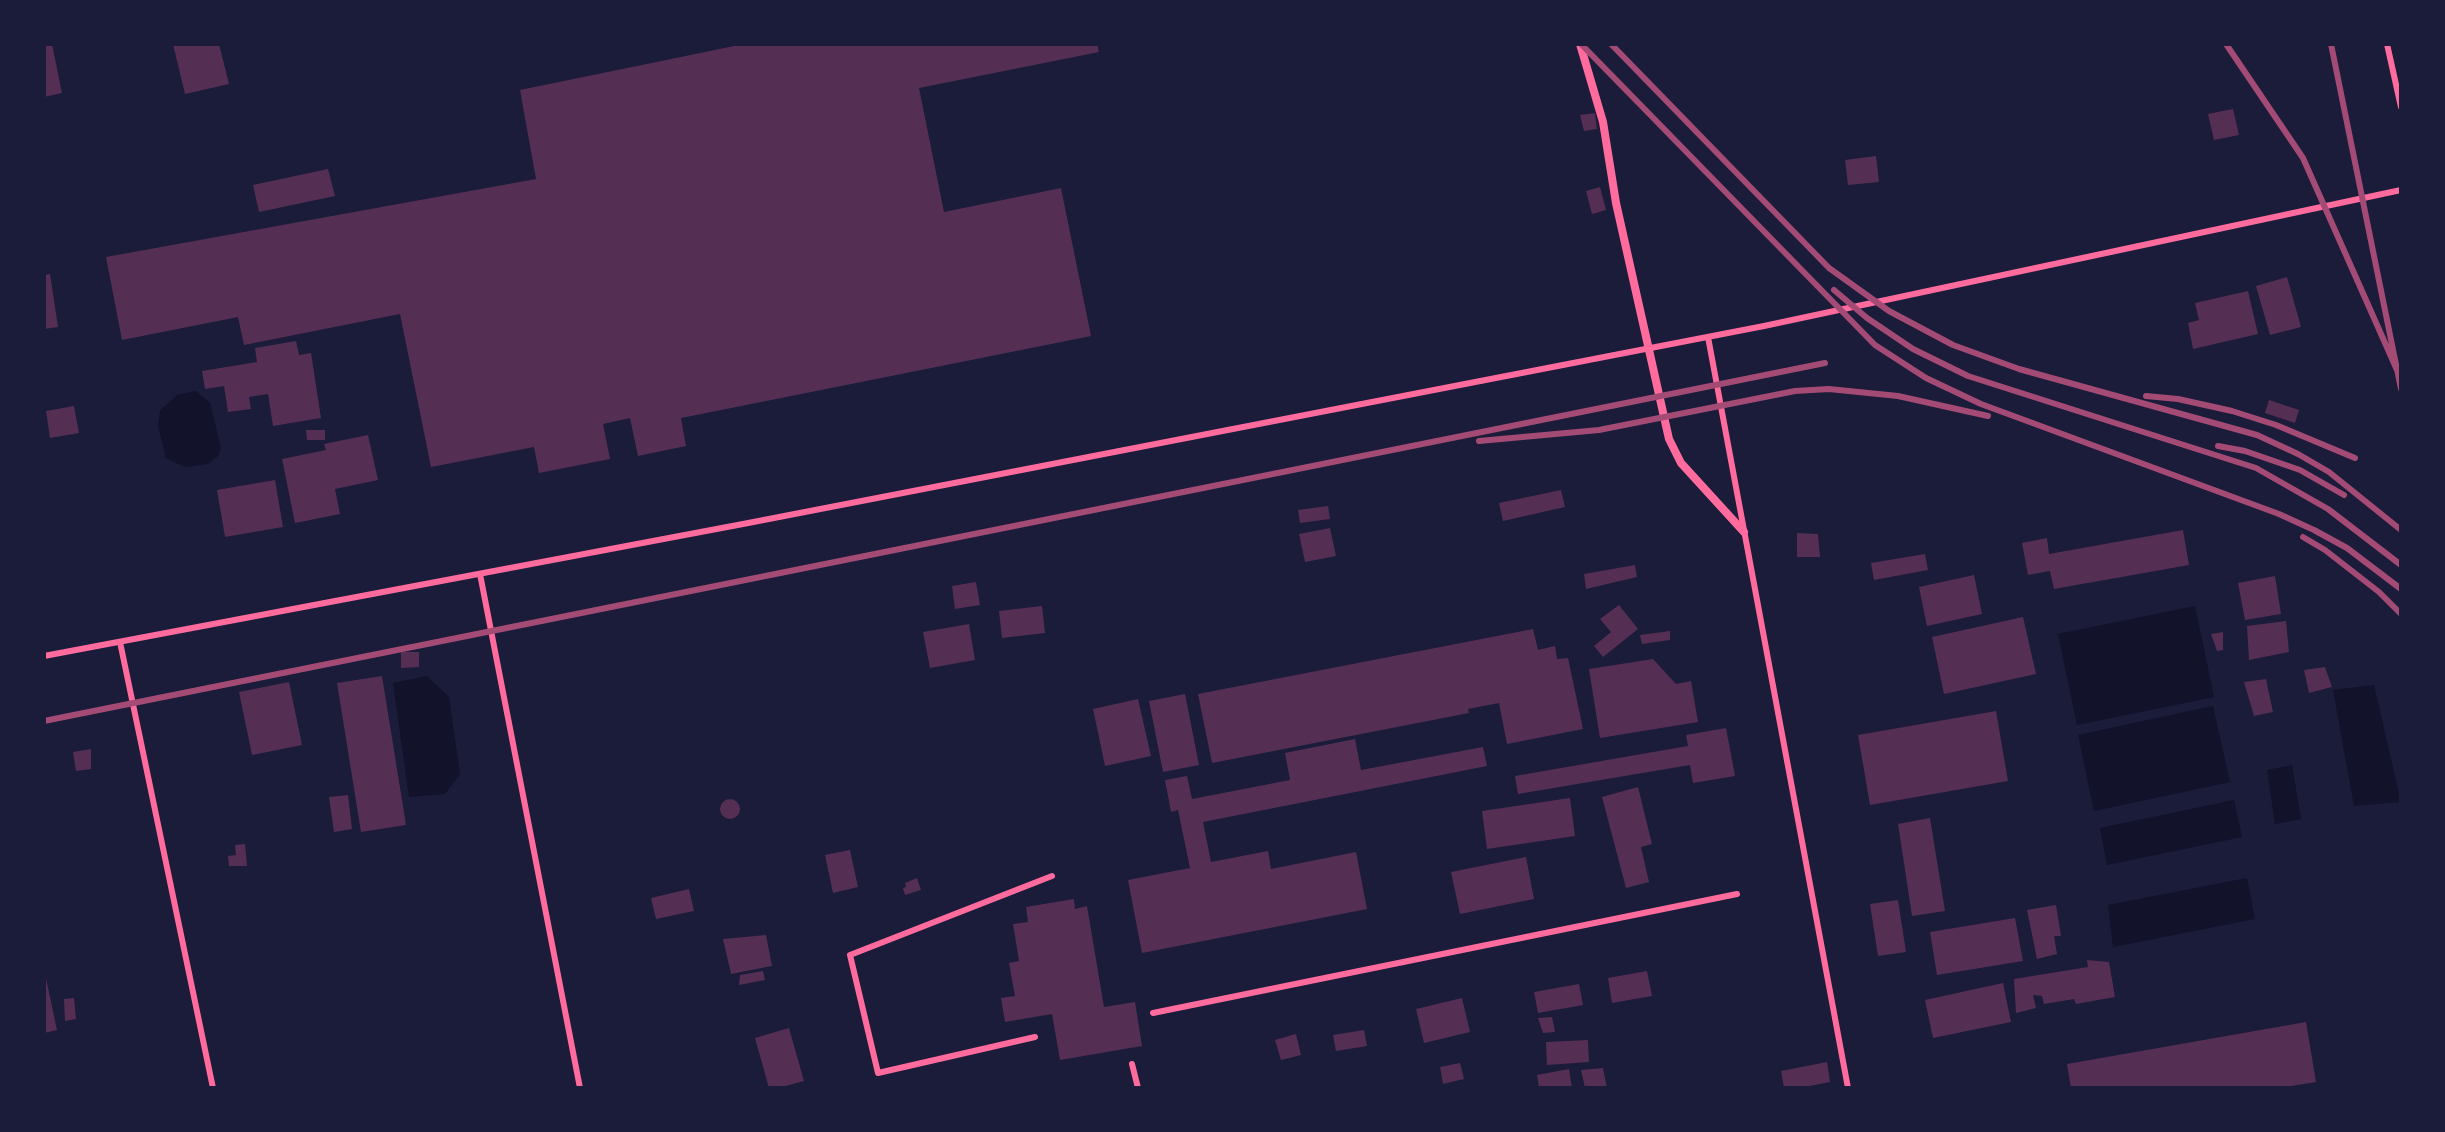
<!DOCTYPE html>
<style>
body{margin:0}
#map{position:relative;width:2445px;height:1132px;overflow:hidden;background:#1b1b3a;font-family:"Source Sans 3",sans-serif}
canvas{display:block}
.frame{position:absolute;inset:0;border:46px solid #1b1b3a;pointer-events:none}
</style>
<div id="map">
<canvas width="2445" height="1132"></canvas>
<div class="frame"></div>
</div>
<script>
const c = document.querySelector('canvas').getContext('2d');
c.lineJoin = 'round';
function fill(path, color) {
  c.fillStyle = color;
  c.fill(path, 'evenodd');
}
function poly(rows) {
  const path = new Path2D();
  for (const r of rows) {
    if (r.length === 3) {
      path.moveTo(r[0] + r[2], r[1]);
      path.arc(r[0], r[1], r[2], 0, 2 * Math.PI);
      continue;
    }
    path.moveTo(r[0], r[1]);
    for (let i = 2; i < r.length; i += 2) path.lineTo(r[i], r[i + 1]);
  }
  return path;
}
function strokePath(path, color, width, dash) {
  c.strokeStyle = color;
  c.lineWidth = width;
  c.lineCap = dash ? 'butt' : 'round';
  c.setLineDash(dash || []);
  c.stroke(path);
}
fill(poly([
 [196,391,210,403,221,448,218,456,208,464,185,467,166,458,158,426,160,411,177,395],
 [2195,606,2214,697,2077,725,2058,634],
 [427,676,449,697,460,774,445,794,409,797,393,683],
 [2374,685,2401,802,2354,806,2333,690],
 [2213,706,2230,782,2094,811,2078,735],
 [2292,765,2301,819,2275,824,2267,770],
 [2234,800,2242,837,2107,865,2100,828],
 [2247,878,2255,919,2113,947,2108,905]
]), '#12122b');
fill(poly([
 [44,44,52,44,62,93,44,97],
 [173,44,219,44,229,84,185,94],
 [744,44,1097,44,1099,52,919,88,944,212,1061,188,1091,336,681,418,686,446,638,456,630,418,603,424,610,459,539,473,534,447,431,467,400,314,244,345,238,317,122,340,106,257,536,179,520,90],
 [2233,109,2239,135,2214,140,2208,114],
 [1595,113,1597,129,1584,131,1580,115],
 [1876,156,1879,182,1848,185,1845,160],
 [328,169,335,196,259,212,253,185],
 [1600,187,1606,210,1592,214,1586,191],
 [50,274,58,327,44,329,44,275],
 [2287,277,2301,327,2270,335,2256,286],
 [2248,291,2258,334,2193,349,2188,323,2199,320,2195,303],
 [296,341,299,355,311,353,321,418,273,426,268,394,249,397,251,409,228,412,224,386,205,389,202,371,257,362,255,348],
 [2269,400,2299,410,2295,423,2265,413],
 [74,406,79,433,50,438,46,411],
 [306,430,325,430,325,440,307,440],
 [368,435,378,480,335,489,340,514,295,523,282,459,326,450,324,444],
 [275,480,283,527,225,537,217,490],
 [1561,490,1565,507,1503,521,1499,503],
 [1328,506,1330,519,1300,523,1298,510],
 [1330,528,1336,556,1305,562,1299,534],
 [2183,530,2189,565,2054,589,2050,571,2028,575,2022,543,2047,538,2049,554],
 [1797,533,1818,534,1820,557,1797,557],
 [1925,554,1928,570,1874,580,1871,563],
 [1635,565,1637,577,1586,589,1584,574],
 [1974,575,1982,614,1927,626,1919,587],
 [2275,576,2281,614,2245,620,2238,583],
 [976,582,980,605,955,609,952,586],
 [1619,605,1638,629,1603,657,1594,646,1611,632,1600,619],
 [1042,606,1045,633,1002,638,999,611],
 [2023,617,2036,674,1944,694,1932,637],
 [2286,621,2289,652,2249,660,2247,626],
 [969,624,975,660,930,668,923,632],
 [1533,629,1538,650,1555,646,1557,659,1568,658,1583,729,1507,744,1499,703,1468,709,1469,713,1212,763,1198,694],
 [1670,631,1670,640,1642,644,1640,635],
 [2223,632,2223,650,2217,651,2211,634],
 [401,652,419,652,419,667,401,668],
 [1653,659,1676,684,1691,681,1698,722,1600,738,1589,669],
 [2325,667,2332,687,2309,693,2304,670],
 [382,676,406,825,361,832,337,683],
 [2266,679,2273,712,2254,716,2244,682],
 [289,682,302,745,252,755,239,692],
 [1185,694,1199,765,1163,772,1149,701],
 [1138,699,1151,756,1105,766,1093,709],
 [1996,711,2008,781,1870,805,1858,735],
 [1726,728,1735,776,1693,783,1690,765,1518,794,1515,776,1688,746,1686,735],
 [1355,739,1361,770,1483,747,1487,766,1203,822,1211,862,1268,851,1271,869,1356,852,1367,909,1142,953,1128,880,1190,868,1178,810,1171,812,1165,780,1187,776,1192,799,1290,780,1285,753],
 [91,749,91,769,76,771,73,752],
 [1638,787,1652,844,1641,847,1649,882,1626,888,1602,797],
 [348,795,352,829,334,832,329,797],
 [1570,798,1575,836,1487,849,1482,811],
 [730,809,10],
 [1930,818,1945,911,1912,916,1898,824],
 [245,844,247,866,229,866,228,856,236,855,235,845],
 [850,850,858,887,833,893,825,855],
 [1526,857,1534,899,1460,914,1451,872],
 [917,878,921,890,905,895,903,888,906,887,905,883],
 [689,889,694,911,656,919,651,898],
 [1074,899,1075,909,1087,906,1104,1007,1135,1002,1142,1046,1060,1060,1052,1014,1005,1022,1001,998,1015,996,1009,963,1019,961,1013,924,1028,922,1026,907],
 [1898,900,1906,952,1878,956,1870,904],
 [2056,905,2061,936,2054,936,2057,954,2037,959,2027,910],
 [2015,918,2023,961,1937,975,1930,932],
 [766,935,772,966,731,974,723,939],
 [2087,960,2109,962,2115,997,2076,1004,2074,999,2044,1004,2042,996,2033,995,2036,1008,2016,1013,2014,979,2088,967],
 [44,969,57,1030,44,1033],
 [763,971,765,980,739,985,740,975],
 [1647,971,1652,996,1612,1003,1608,978],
 [2003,983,2011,1022,1933,1038,1925,1000],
 [1579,984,1583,1005,1538,1013,1534,992],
 [74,998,76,1019,65,1021,64,999],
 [1462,998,1470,1032,1424,1043,1416,1009],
 [1552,1017,1555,1032,1543,1033,1538,1018],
 [2306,1022,2316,1082,2279,1088,2071,1088,2067,1064],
 [789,1028,804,1081,778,1088,769,1088,755,1038],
 [1364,1030,1367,1046,1336,1051,1333,1035],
 [1296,1034,1301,1055,1281,1060,1275,1040],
 [1588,1040,1589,1062,1547,1065,1546,1042],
 [1827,1062,1830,1082,1799,1088,1784,1088,1781,1071],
 [1460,1063,1464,1079,1443,1084,1440,1067],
 [1603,1068,1607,1088,1585,1088,1581,1070],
 [1569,1069,1572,1088,1539,1088,1537,1075]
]), '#542f53');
strokePath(poly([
 [2387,44,2401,107],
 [1708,337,1848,1088],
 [480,574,580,1088],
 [120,642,213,1088],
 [44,656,743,524,1764,326,2401,190],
 [1153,1013,1737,894],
 [1035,1037,878,1073,850,955,1052,876],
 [1132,1064,1138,1088]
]), '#ff6b9d', 6);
strokePath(poly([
 [1580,44,1603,122,1616,203,1669,439,1681,463,1744,532]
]), '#ff6b9d', 8);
strokePath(poly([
 [1581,44,1875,345,1926,378,1981,404,2279,514,2314,530,2347,548,2401,589],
 [1611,44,1829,268,1889,311,1953,345,2019,369,2257,435,2298,454,2329,472,2401,530],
 [2226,44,2303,158,2397,370],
 [2331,44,2401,389],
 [1834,290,1867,318,1913,349,1968,376,2256,468,2328,509,2401,565],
 [2146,396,2178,399,2232,411,2276,425,2355,458],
 [1479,441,1599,430,1795,391,1829,389,1898,396,1988,416],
 [2218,446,2245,451,2300,470,2344,495],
 [2303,537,2325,550,2379,592,2401,614],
 [44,721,1825,363]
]), '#a44b75', 6);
</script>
